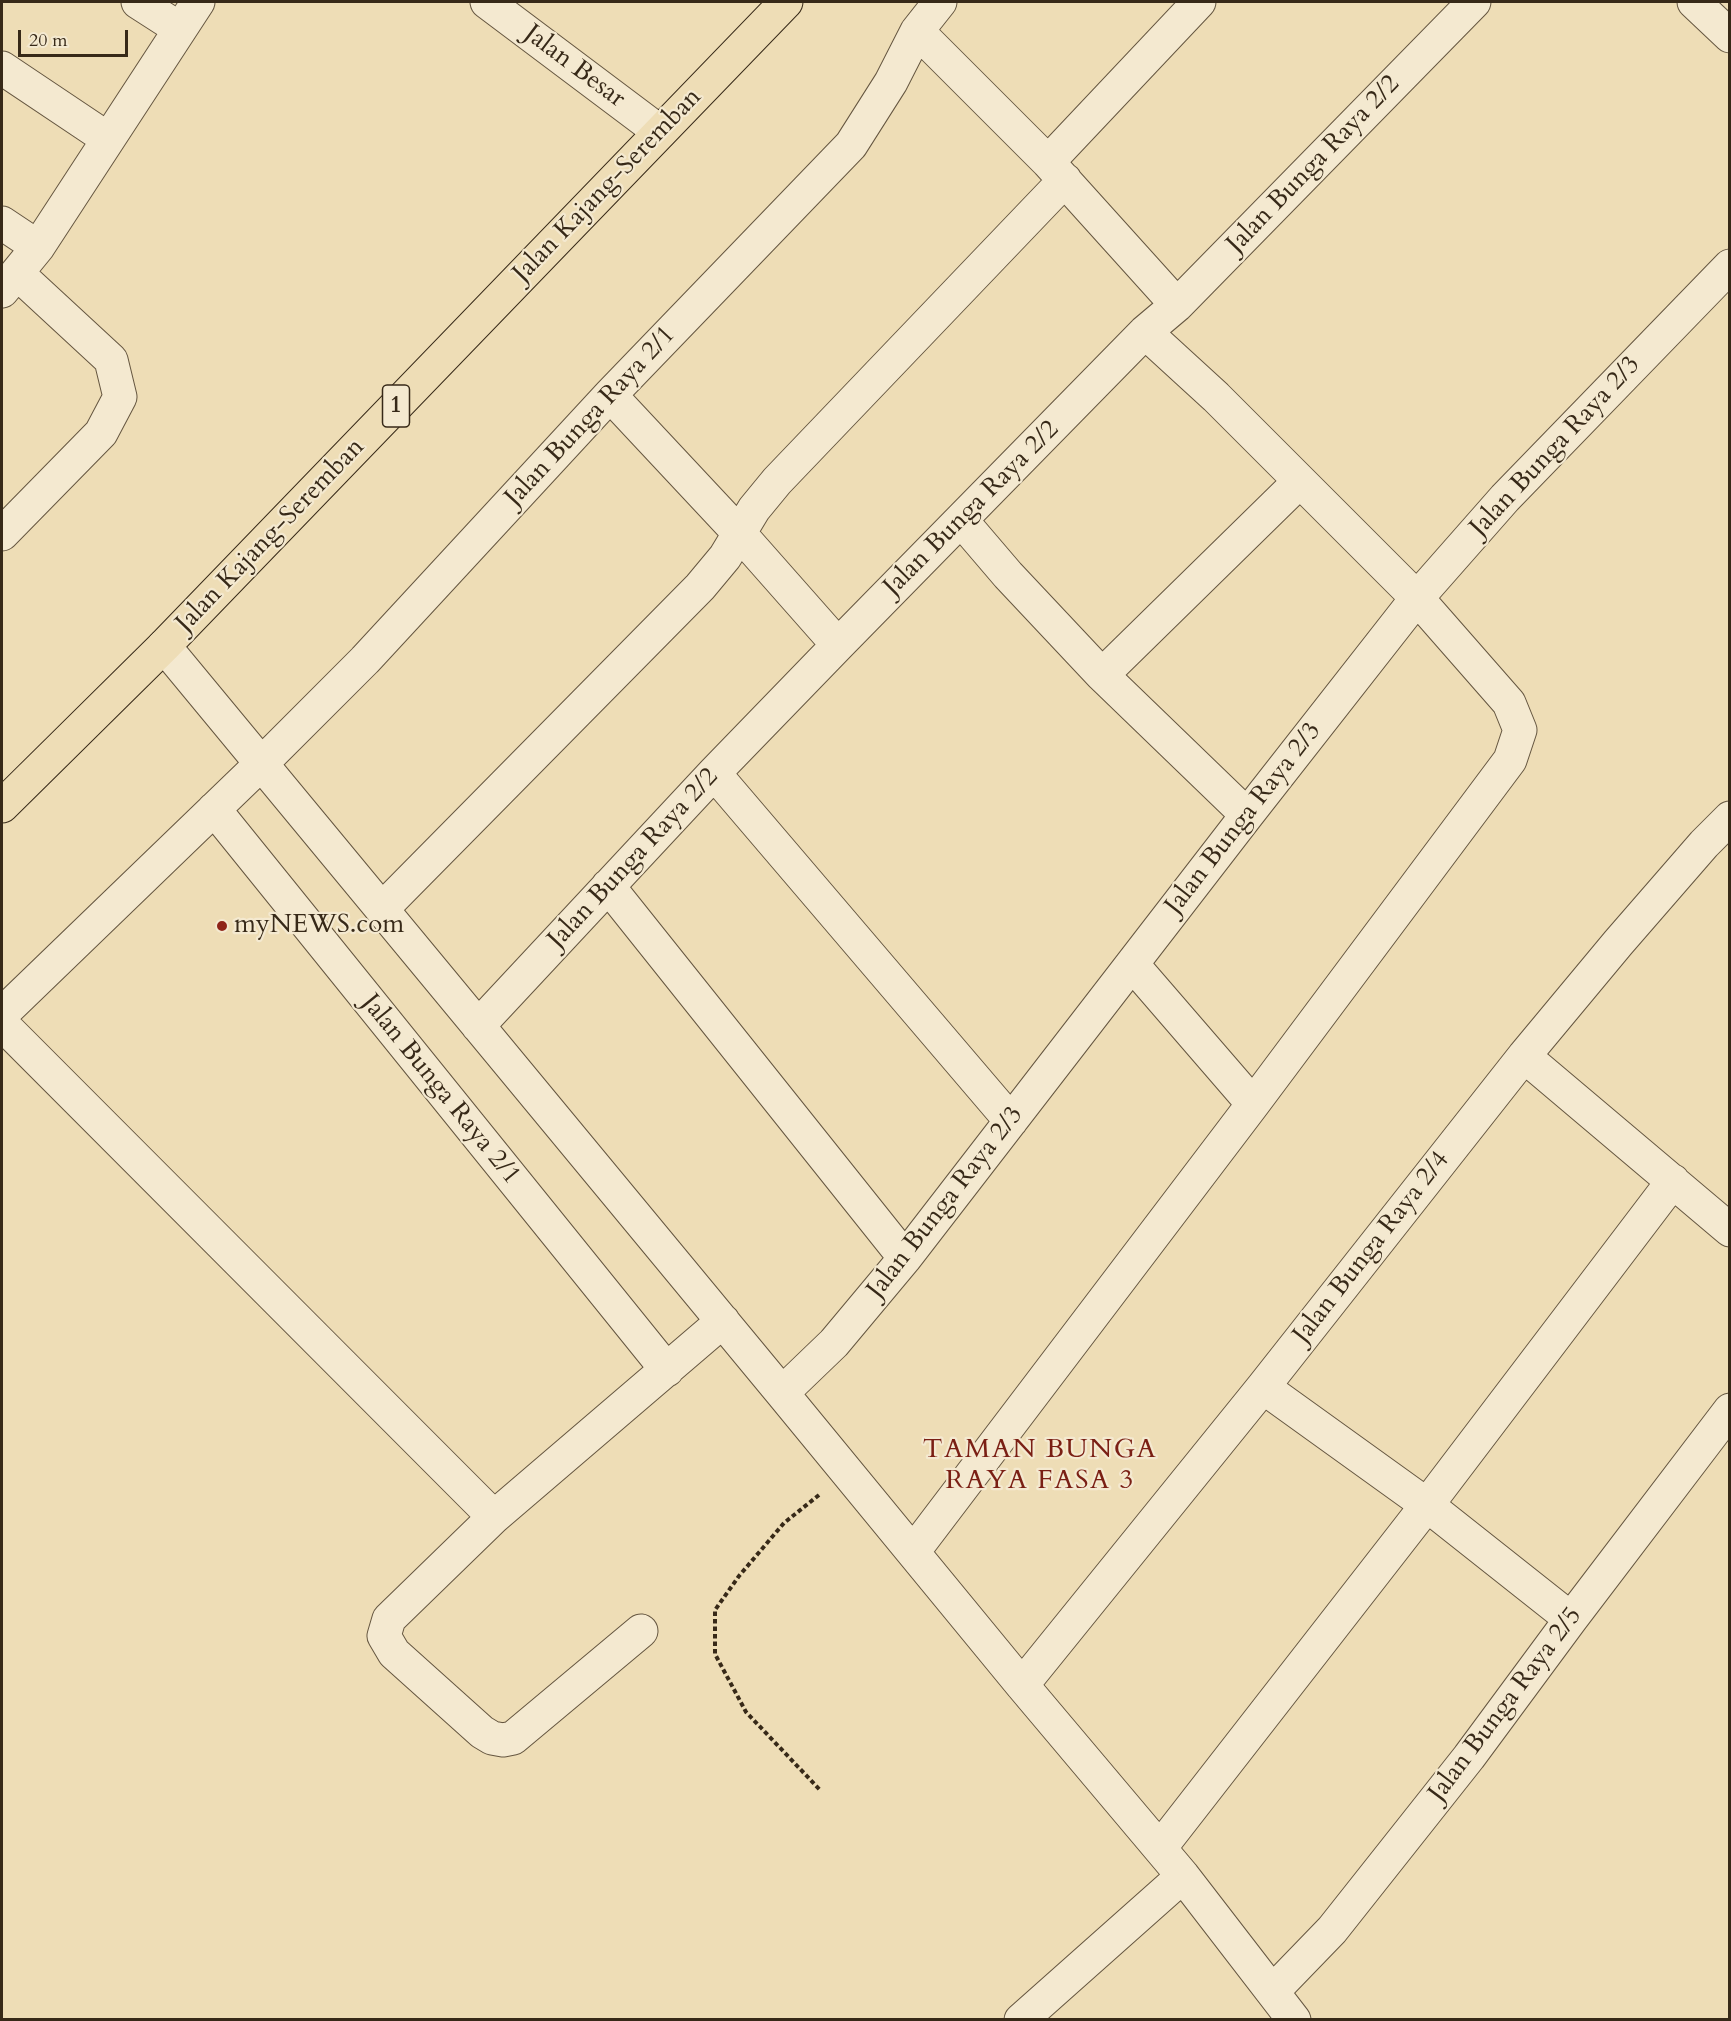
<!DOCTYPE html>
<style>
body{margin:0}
#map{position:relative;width:1731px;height:2021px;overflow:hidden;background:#eeddb6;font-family:Cardo,serif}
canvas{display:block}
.frame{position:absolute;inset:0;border:3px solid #372918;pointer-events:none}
.scale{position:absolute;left:18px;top:30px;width:110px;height:27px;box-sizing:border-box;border:3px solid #372918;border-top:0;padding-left:8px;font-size:18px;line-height:21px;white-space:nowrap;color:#372918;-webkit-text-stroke:4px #f4e9d0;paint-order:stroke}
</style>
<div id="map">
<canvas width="1731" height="2021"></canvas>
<div class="frame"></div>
<div class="scale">20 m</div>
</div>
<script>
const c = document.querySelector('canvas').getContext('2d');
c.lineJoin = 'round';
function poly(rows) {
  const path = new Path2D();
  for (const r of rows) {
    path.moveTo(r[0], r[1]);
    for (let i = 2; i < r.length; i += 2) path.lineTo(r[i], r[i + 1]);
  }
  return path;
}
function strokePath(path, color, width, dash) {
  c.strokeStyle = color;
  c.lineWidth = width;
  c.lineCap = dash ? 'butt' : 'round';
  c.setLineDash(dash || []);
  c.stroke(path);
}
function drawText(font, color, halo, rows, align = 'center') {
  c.font = font + ' Cardo,serif';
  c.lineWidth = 4.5;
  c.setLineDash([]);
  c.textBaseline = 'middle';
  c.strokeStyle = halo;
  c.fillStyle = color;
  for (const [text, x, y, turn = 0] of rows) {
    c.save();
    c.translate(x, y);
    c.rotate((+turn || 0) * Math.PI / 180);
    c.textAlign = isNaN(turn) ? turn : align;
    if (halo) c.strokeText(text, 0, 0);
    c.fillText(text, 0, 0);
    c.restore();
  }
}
const minor = poly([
 [138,2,180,29],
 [487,2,660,132],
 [1694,2,1730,36],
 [917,31,1048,162,1177,305],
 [2,68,108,139],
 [1048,162,1199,2],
 [2,223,38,247],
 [2,291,38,247,198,2],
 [610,395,740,534,838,645],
 [961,520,1008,575,1102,675,1247,815],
 [2,534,101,433,120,397,111,360,18,274],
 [164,646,782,1393,1022,1685,1183,1876,1294,2020],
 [1102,675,1299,482],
 [714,773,1011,1121],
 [214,809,667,1370],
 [608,886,905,1258],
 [382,909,700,587,725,557,754,509,777,481,1065,180],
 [1132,964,1253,1104],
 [2,1014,261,764,365,660,610,395,851,145,891,82,917,31,940,2],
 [2,1024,494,1517],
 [478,1026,714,773,838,645,1145,332,1177,305,1474,2],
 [1524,1056,1730,1230],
 [1263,1387,1427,1505,1571,1619],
 [782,1393,834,1343,905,1258,1247,815,1417,598,1505,498,1730,266],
 [913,1552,1253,1104,1510,760,1520,730,1509,703,1417,598,1216,397,1145,332],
 [641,1631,513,1738,503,1740,492,1738,482,1732,394,1653,384,1636,389,1619,494,1517,723,1321],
 [1022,1685,1263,1387,1524,1056,1618,943,1704,844,1730,818],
 [1160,1848,1427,1505,1673,1181],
 [1273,1991,1332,1930,1469,1757,1571,1619,1730,1410],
 [1021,2020,1183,1876]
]);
const major = poly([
 [2,806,164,646,786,2]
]);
strokePath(minor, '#655640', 35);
strokePath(major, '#372918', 35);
strokePath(poly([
 [819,1495,784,1523,739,1576,715,1610,715,1654,746,1712,821,1791]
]), '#372918', 4, [4.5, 3]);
strokePath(minor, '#f4e9d0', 33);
strokePath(major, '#eeddb6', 33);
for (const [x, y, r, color] of [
 [222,926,6,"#8f2418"]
]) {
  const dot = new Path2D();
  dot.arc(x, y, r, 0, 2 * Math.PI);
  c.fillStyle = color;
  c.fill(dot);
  strokePath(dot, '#f4e9d0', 2);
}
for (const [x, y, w] of [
 [396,406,27]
]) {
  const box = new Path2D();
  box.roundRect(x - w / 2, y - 21, w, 42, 4.5);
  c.fillStyle = '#f4e9d0';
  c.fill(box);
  strokePath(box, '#372918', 1.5);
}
drawText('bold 24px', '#372918', null, [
 ["1",396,406]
]);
drawText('26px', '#372918', '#f4e9d0', [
 ["Jalan Besar",574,67,37],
 ["Jalan Bunga Raya 2/2",1314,165,-46],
 ["Jalan Kajang-Seremban",608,186,-46],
 ["Jalan Bunga Raya 2/1",591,417,-47],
 ["Jalan Bunga Raya 2/3",1556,447,-47],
 ["Jalan Bunga Raya 2/2",972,509,-45],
 ["Jalan Kajang-Seremban",271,536,-46],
 ["Jalan Bunga Raya 2/3",1244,819,-52],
 ["Jalan Bunga Raya 2/2",634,859,-47],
 ["Jalan Bunga Raya 2/1",440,1090,51],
 ["Jalan Bunga Raya 2/3",946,1203,-52],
 ["Jalan Bunga Raya 2/4",1372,1248,-52],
 ["Jalan Bunga Raya 2/5",1506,1705,-53]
]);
drawText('26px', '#372918', '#f4e9d0', [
 ["myNEWS.com",234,926]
], 'left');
c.letterSpacing = '1.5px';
drawText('27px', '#7a1f14', '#f4e9d0', [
 ["TAMAN BUNGA",1040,1451],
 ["RAYA FASA 3",1040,1482]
]);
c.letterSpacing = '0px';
</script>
